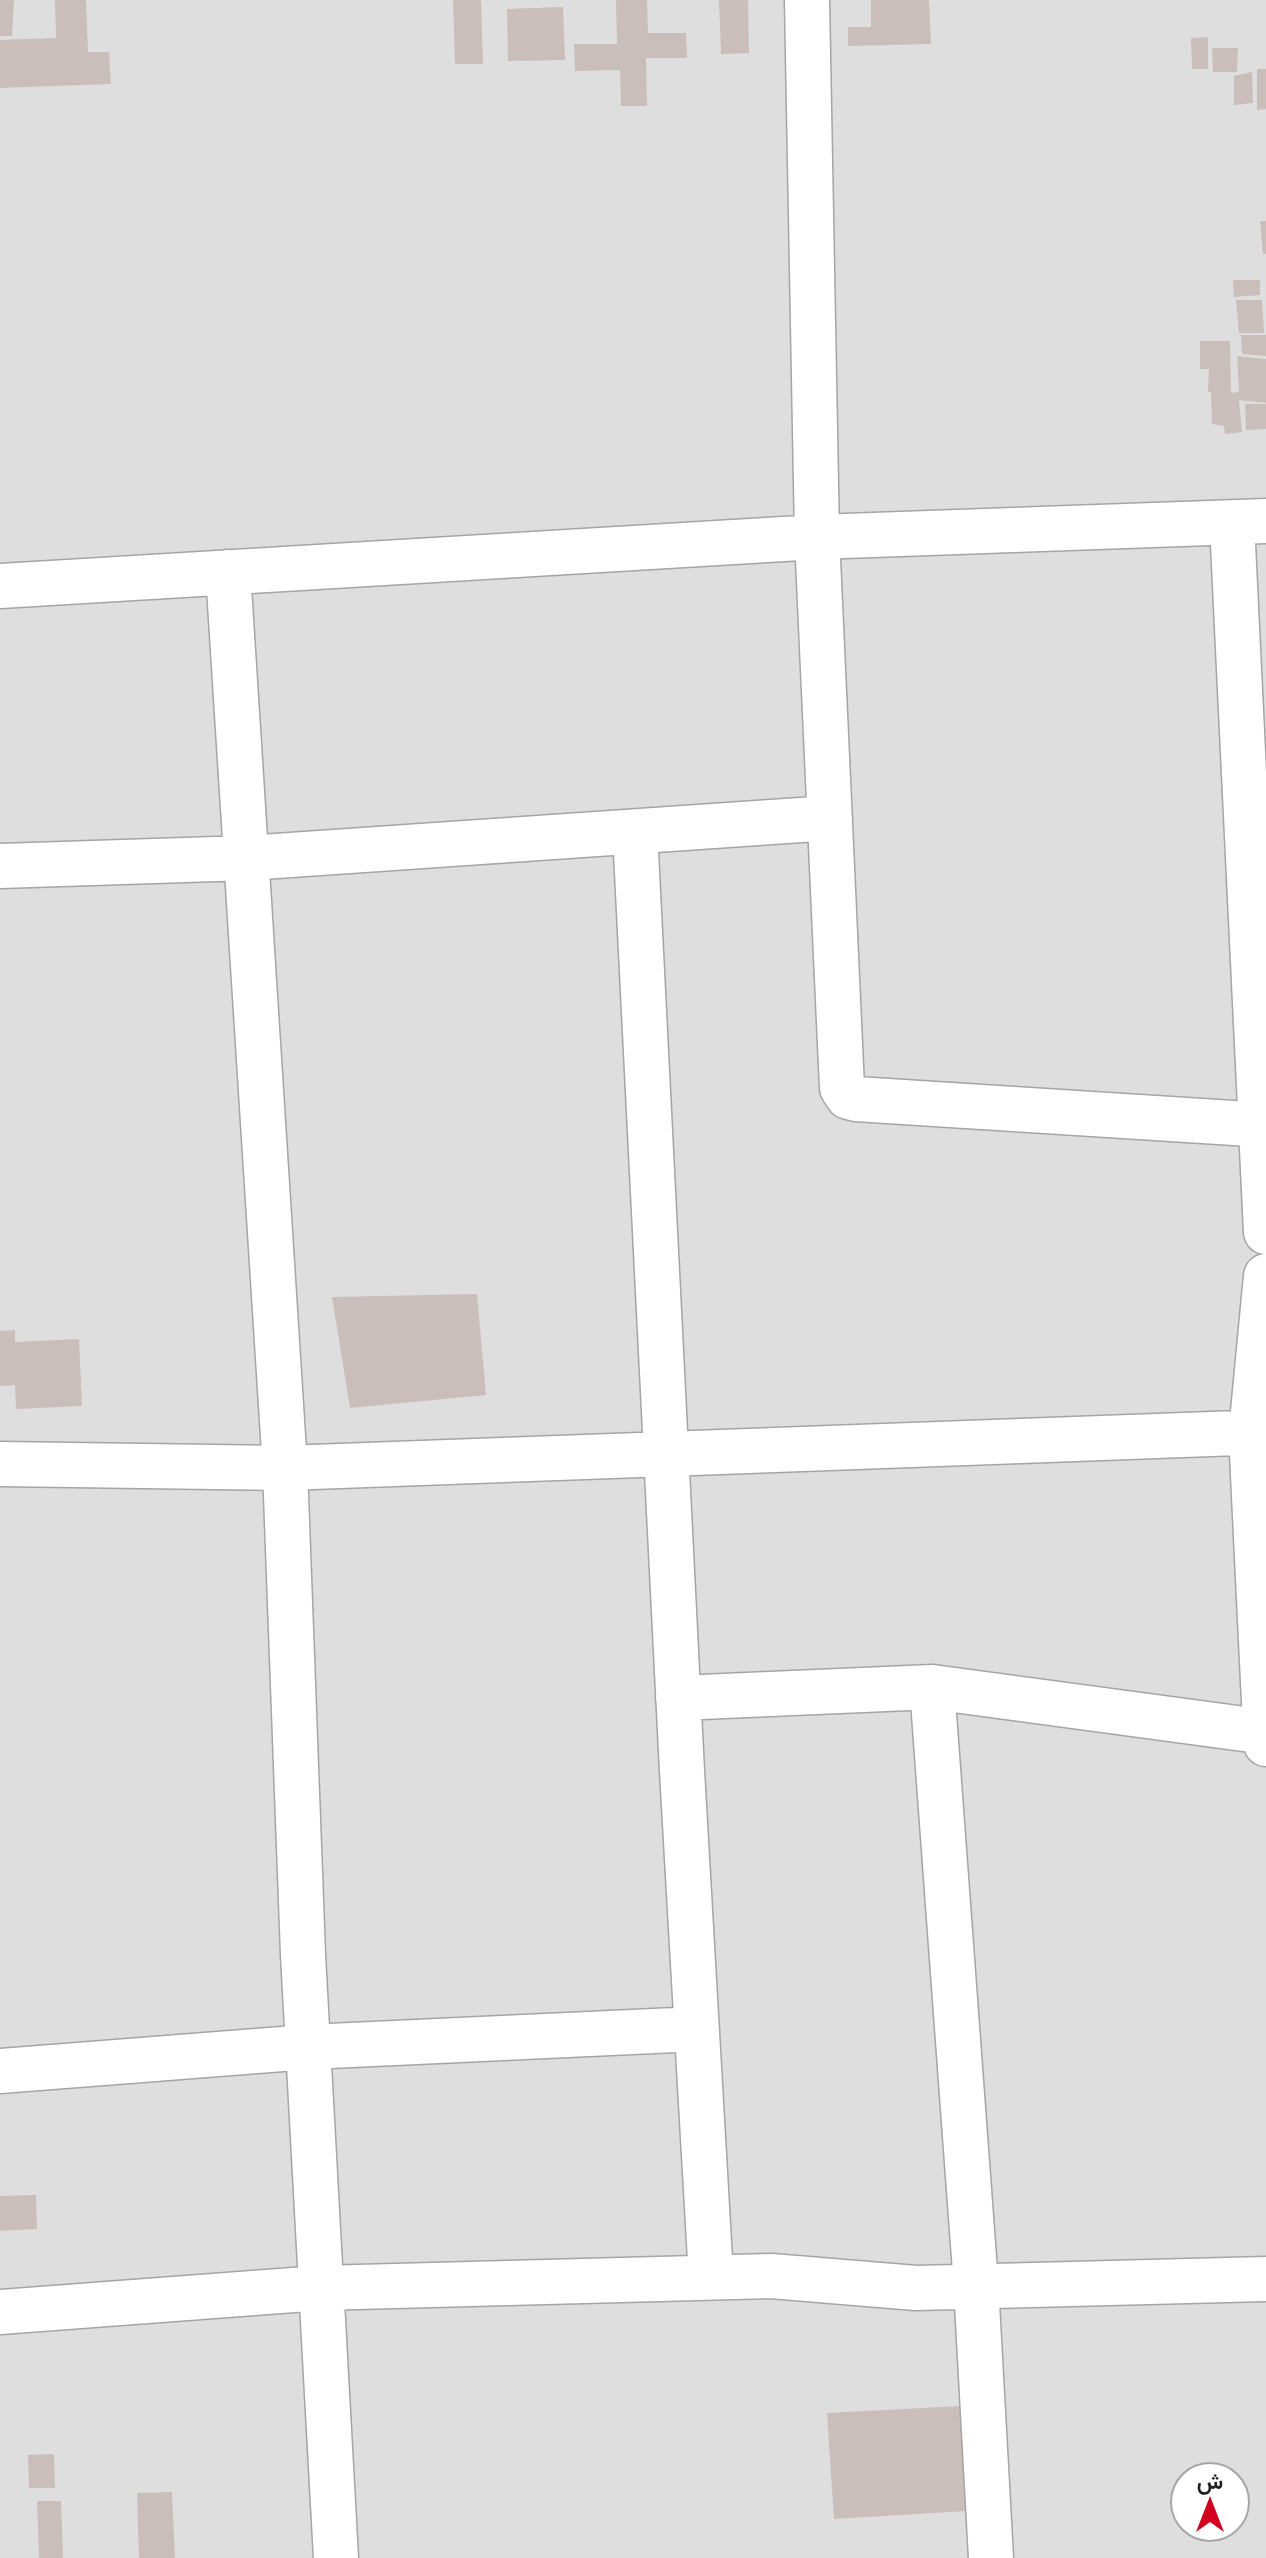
<!DOCTYPE html>
<meta charset="utf-8">
<style>
body{margin:0}
#map{position:relative;width:1266px;height:2558px;overflow:hidden;background:#f2ede7;font-family:Barlow,Vazirmatn,sans-serif}
canvas{display:block}
.north{position:absolute;left:1170px;top:2462px;width:80px;height:80px;box-sizing:border-box;background:#fff;border:2px solid #a6a6a6;border-radius:50%;rotate:0deg;font-size:22px;font-weight:700;line-height:32px;text-align:center;color:#212121}
.north::after{content:'';display:block;margin:auto;width:28px;height:36px;background:#d20020;clip-path:polygon(50% 0,100% 100%,50% 72%,0 100%)}
</style>
<div id="map">
<canvas width="1266" height="2558"></canvas>
<div class="north">ش</div>
</div>
<script>
const c = document.querySelector('canvas').getContext('2d');
c.lineJoin = 'round';
function fill(path, color) {
  c.fillStyle = color;
  c.fill(path, 'evenodd');
}
function poly(rows) {
  const path = new Path2D();
  for (const r of rows) {
    path.moveTo(r[0], r[1]);
    for (let i = 2; i < r.length; i += 2) path.lineTo(r[i], r[i + 1]);
  }
  return path;
}
function strokePath(path, color, width, dash) {
  c.strokeStyle = color;
  c.lineWidth = width;
  c.lineCap = dash ? 'butt' : 'round';
  c.setLineDash(dash || []);
  c.stroke(path);
}
fill(poly([
 [0,0,1266,0,1266,2558,0,2558],
 [1186,2478,1234,2478,1234,2526,1186,2526]
]), '#dfdede');
fill(poly([
 [0,0,14,0,12,36,0,36],
 [55,0,86,0,88,52,109,52,111,84,0,88,0,40,56,38],
 [453,0,481,0,483,64,455,64],
 [616,0,647,0,648,33,686,33,687,58,646,58,647,106,621,106,620,70,575,71,574,44,617,44],
 [719,0,748,0,749,53,721,54],
 [871,0,929,0,931,44,848,46,848,27,871,27],
 [563,7,565,60,508,61,507,9],
 [1208,37,1208,69,1192,69,1191,38],
 [1212,48,1238,48,1237,72,1213,72],
 [1257,69,1266,69,1266,109,1257,110],
 [1252,72,1253,103,1234,105,1234,76],
 [1260,221,1266,221,1266,254,1263,254],
 [1233,280,1260,280,1260,295,1234,297],
 [1236,300,1262,300,1264,333,1239,333],
 [1241,335,1266,335,1266,356,1242,354],
 [1200,341,1230,341,1231,393,1239,392,1237,356,1266,359,1266,403,1239,400,1242,432,1225,434,1224,426,1212,424,1211,392,1208,392,1209,369,1200,369],
 [1245,404,1266,404,1266,429,1246,430],
 [477,1294,486,1395,350,1408,332,1297],
 [15,1330,15,1342,79,1339,82,1406,16,1409,15,1385,0,1386,0,1331],
 [36,2195,37,2229,0,2231,0,2196],
 [961,2406,967,2511,834,2519,827,2413],
 [54,2454,55,2488,29,2488,28,2455],
 [172,2492,175,2558,139,2558,137,2493],
 [37,2501,61,2501,63,2558,39,2558]
]), '#cabeba');
const minor = poly([
 [807,0,817,537,842,1088,848,1097,856,1099,1266,1125],
 [1232,523,1266,1232],
 [228,572,285,1468,303,1955,336,2558],
 [0,586,817,537,1266,521],
 [635,832,682,1771,711,2277],
 [0,866,247,858,830,818],
 [1266,1276,1251,1433,1266,1744],
 [0,1464,285,1468,1266,1432],
 [932,1687,976,2285,991,2558],
 [678,1698,932,1687,1266,1732],
 [0,2071,308,2047,697,2029],
 [0,2312,320,2288,771,2276,916,2288,1266,2279]
]);
strokePath(minor, '#a5a5a5', 47);
strokePath(minor, '#fff', 44);
</script>
